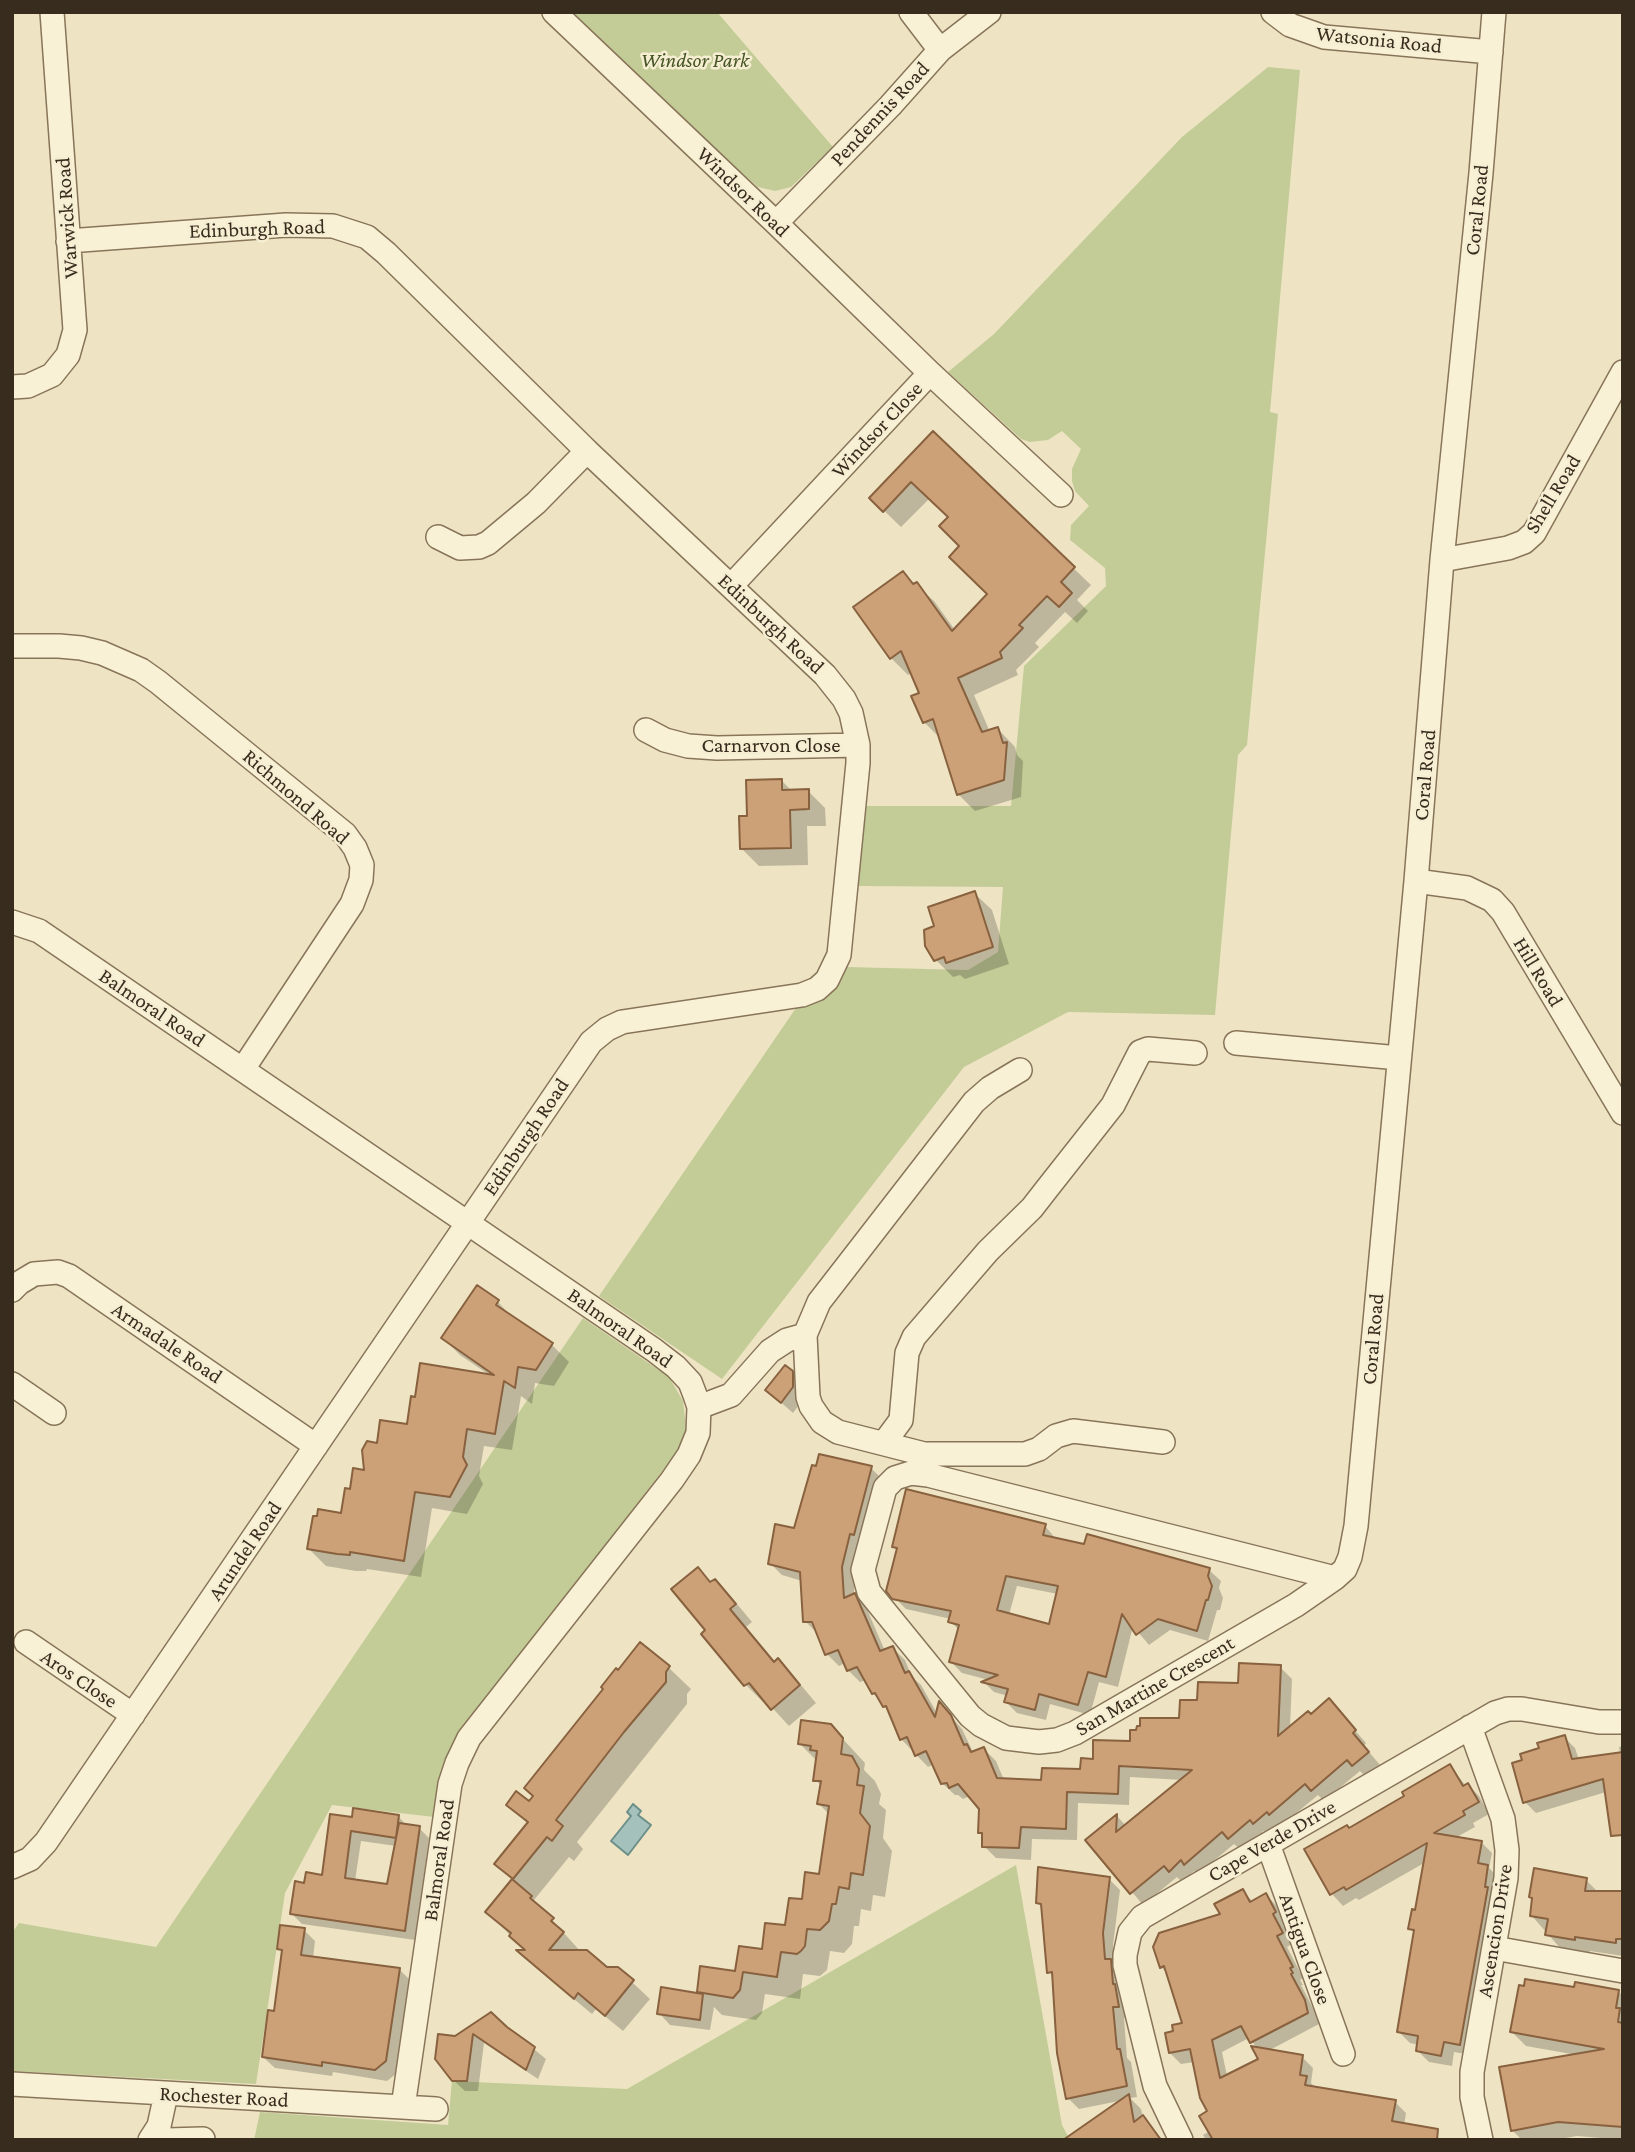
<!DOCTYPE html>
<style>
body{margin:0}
#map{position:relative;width:1635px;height:2152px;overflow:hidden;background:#eee4c3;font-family:"Crimson Pro",serif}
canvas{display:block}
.frame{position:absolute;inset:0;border:14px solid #382c1e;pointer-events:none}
</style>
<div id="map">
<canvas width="1635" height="2152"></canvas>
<div class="frame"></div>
</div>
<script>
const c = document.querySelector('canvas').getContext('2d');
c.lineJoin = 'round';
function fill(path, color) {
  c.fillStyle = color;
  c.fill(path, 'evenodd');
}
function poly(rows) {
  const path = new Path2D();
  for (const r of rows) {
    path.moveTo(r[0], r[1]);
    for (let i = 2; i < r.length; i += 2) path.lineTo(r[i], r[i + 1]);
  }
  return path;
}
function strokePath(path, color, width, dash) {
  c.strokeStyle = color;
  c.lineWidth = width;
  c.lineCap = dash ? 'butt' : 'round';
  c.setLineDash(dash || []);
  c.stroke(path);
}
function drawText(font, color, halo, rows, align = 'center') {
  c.font = font + ' "Crimson Pro",serif';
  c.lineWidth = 5;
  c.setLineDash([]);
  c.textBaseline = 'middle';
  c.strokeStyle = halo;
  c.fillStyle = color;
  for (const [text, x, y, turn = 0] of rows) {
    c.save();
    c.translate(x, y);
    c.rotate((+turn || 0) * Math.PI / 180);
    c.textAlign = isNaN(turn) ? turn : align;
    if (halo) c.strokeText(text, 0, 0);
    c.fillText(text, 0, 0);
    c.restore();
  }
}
fill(poly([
 [573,12,717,12,833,147,791,187,775,191,758,187,698,134],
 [1268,67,1300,70,1270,412,1278,414,1247,745,1238,755,1215,1015,1068,1012,964,1067,722,1379,599,1296,798,1005,818,1000,828,995,836,987,847,967,968,970,998,952,1003,887,858,886,866,806,1011,806,1024,666,1106,586,1105,568,1070,540,1071,525,1089,506,1075,491,1072,481,1072,469,1081,449,1062,431,1048,440,1030,442,1021,439,948,372,994,334,1182,137],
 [583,1318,669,1377,683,1401,686,1427,683,1440,678,1451,458,1735,441,1776,434,1817,332,1805,285,1893,256,2084,12,2071,12,1933,19,1923,156,1947],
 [1016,1865,1062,2125,1070,2140,254,2140,260,2112,448,2125,452,2081,627,2089]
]), '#c3cc97');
const water = poly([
 [633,1804,641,1811,638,1815,651,1825,628,1855,611,1841,631,1816,627,1812,633,1804]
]);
fill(water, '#a5c1bb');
strokePath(water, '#6c8f89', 2);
fill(poly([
 [933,434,1091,585,1077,600,1088,611,1077,623,1065,612,1035,643,1039,647,1016,670,1018,675,974,695,990,732,998,729,1015,747,1017,755,1023,761,1021,797,975,811,958,794,941,739,924,722,921,694,912,672,908,675,891,658,903,573,934,601,955,630,990,594,961,547,950,517,930,498,901,527,871,498],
 [781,780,792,791,808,791,825,808,826,826,807,826,808,865,759,866,742,849,749,818],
 [974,893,992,910,1009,964,965,979,960,975,953,977,936,960,936,927],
 [497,1301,514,1319,552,1345,569,1362,554,1386,535,1383,532,1404,521,1396,512,1450,484,1446,479,1476,483,1484,467,1514,432,1508,421,1577,367,1569,366,1571,356,1571,326,1566,309,1549,342,1515,378,1445,491,1376,460,1355,443,1338],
 [792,1372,803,1384,804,1398,793,1413,767,1390],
 [871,1468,883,1480,862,1545,854,1580,854,1595,866,1607,885,1651,893,1648,905,1660,912,1677,921,1685,938,1715,940,1704,962,1729,972,1750,974,1753,984,1749,996,1761,1004,1780,1043,1782,1082,1771,1094,1760,1181,1719,1198,1702,1280,1667,1292,1679,1290,1728,1311,1716,1340,1713,1366,1743,1364,1746,1380,1765,1366,1777,1360,1771,1324,1801,1318,1795,1282,1825,1280,1823,1267,1835,1263,1831,1241,1850,1234,1844,1197,1875,1194,1871,1182,1882,1177,1877,1143,1905,1088,1840,1117,1816,1126,1826,1182,1780,1130,1777,1129,1805,1078,1803,1077,1840,1032,1839,1031,1860,996,1858,984,1846,984,1837,980,1832,981,1809,970,1796,963,1799,958,1795,955,1795,942,1783,934,1764,928,1767,901,1739,890,1712,873,1693,866,1680,860,1682,848,1670,845,1663,839,1666,827,1654,817,1633,805,1621,802,1581,782,1575,770,1563,795,1530],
 [1045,1526,1056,1539,1209,1570,1221,1581,1219,1588,1223,1598,1220,1610,1217,1610,1208,1641,1170,1630,1149,1645,1133,1626,1118,1687,1099,1682,1090,1715,1050,1704,1046,1720,1017,1713,1006,1702,1008,1696,994,1692,984,1682,989,1680,962,1673,951,1662,959,1630,950,1621,951,1619,906,1609,894,1597,898,1551,894,1547],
 [1017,1586,1058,1594,1050,1626,1009,1615],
 [697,1569,712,1583,715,1581,732,1598,752,1622,746,1627,776,1663,778,1661,795,1678,816,1703,789,1726,765,1700,763,1702,746,1685,703,1634,707,1631],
 [640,1645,669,1668,691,1689,687,1694,687,1704,577,1842,583,1849,574,1861,569,1857,534,1900,581,1952,606,1969,618,1969,650,1999,623,2031,596,2009,592,2014,535,1967,520,1952,527,1952,487,1912,513,1881,497,1864,529,1825,509,1805,530,1803,618,1672],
 [831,1726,865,1763,864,1770,875,1781,881,1794,879,1804,886,1810,883,1838,892,1851,885,1897,873,1895,871,1911,861,1909,859,1926,854,1926,852,1944,844,1953,830,1951,827,1970,820,1976,803,1974,800,1999,765,1994,762,2013,756,2020,722,2015,714,2007,710,2030,670,2025,659,2013,702,1995,699,1992,737,1973,763,1951,786,1927,821,1876,829,1814,819,1804,822,1786,815,1780,818,1762,800,1744],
 [1564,1737,1575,1748,1579,1760,1620,1755,1619,1747,1623,1746,1623,1813,1606,1792,1536,1813,1525,1802,1524,1761],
 [1450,1766,1466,1786,1468,1785,1479,1796,1489,1814,1473,1823,1475,1827,1455,1838,1481,1842,1492,1853,1489,1868,1499,1878,1471,2055,1454,2052,1452,2066,1429,2062,1418,2051,1419,2045,1410,2043,1399,2032,1416,1934,1410,1929,1417,1912,1426,1862,1359,1900,1356,1898,1343,1906,1332,1894,1307,1850,1349,1830,1407,1797],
 [398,1816,408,1827,419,1828,429,1838,415,1940,302,1924,292,1914,306,1885,323,1877,353,1819],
 [361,1841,396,1846,388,1886,355,1881],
 [1109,1879,1120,1890,1113,1945,1115,1965,1129,2017,1124,2018,1127,2058,1131,2062,1137,2097,1130,2098,1141,2109,1143,2117,1163,2140,1084,2140,1124,2100,1079,2109,1068,2098,1054,1977,1049,1972,1043,1908,1038,1903],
 [1586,1880,1599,1893,1623,1893,1623,1956,1590,1951,1589,1954,1561,1949,1531,1915,1534,1900,1531,1897],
 [1243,1891,1253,1902,1266,1895,1277,1906,1286,1924,1283,1925,1292,1944,1287,1947,1303,1978,1300,1980,1303,1985,1301,1985,1315,2012,1319,2024,1268,2051,1302,2057,1313,2068,1311,2083,1317,2089,1395,2102,1406,2113,1404,2126,1435,2140,1206,2140,1203,2135,1210,2131,1209,2112,1194,2062,1181,2064,1170,2053,1175,2033,1185,2024,1169,1975,1161,1967,1222,1915],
 [1249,2038,1258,2049,1261,2060,1227,2076,1222,2052],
 [304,1930,315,1941,313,1958,400,1970,411,1981,397,2073,387,2081,333,2072,332,2076,275,2068,263,2057,275,2013,284,1953,279,1948],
 [1575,1989,1618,1991,1623,1996,1623,2140,1577,2136,1554,2140,1522,2140,1512,2130,1577,2055,1526,2046,1512,2032],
 [491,2014,546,2059,538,2079,484,2043,478,2091,465,2091,453,2080,455,2038]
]), '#0003');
const building = poly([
 [933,431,1075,567,1061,582,1072,593,1059,607,1047,596,1019,625,1023,628,1000,652,1002,658,958,678,982,732,998,727,1003,743,1007,742,1004,780,957,795,933,719,923,723,911,696,919,693,901,651,890,659,853,607,903,571,913,584,917,582,952,631,987,594,949,557,959,546,939,526,948,517,911,482,883,512,869,498,933,431],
 [782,779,782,790,809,789,809,809,790,810,791,848,740,849,739,816,747,816,746,780,782,779],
 [975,891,993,947,946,963,944,957,934,961,925,946,924,930,934,926,928,907,975,891],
 [477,1285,499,1300,496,1305,553,1343,536,1370,518,1367,515,1388,504,1381,495,1434,467,1429,463,1457,467,1465,450,1497,415,1492,404,1561,350,1552,350,1555,337,1554,307,1549,313,1516,317,1516,318,1509,341,1513,345,1488,350,1489,353,1468,364,1470,362,1450,367,1441,377,1443,380,1420,407,1424,411,1396,415,1397,420,1363,494,1375,441,1338,477,1285],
 [785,1365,793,1371,793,1387,781,1403,765,1390,785,1365],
 [819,1454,872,1466,854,1535,850,1534,842,1567,844,1598,855,1593,880,1651,893,1646,905,1673,909,1671,935,1717,939,1701,951,1715,964,1745,967,1744,971,1752,984,1747,997,1778,1041,1780,1042,1768,1080,1769,1081,1758,1093,1759,1093,1740,1130,1741,1130,1730,1136,1730,1137,1726,1140,1726,1140,1718,1179,1718,1180,1700,1197,1700,1198,1682,1238,1683,1239,1663,1281,1665,1278,1736,1308,1711,1311,1714,1329,1698,1356,1730,1353,1733,1369,1752,1352,1766,1347,1760,1311,1791,1305,1784,1269,1815,1267,1812,1253,1824,1250,1820,1228,1839,1222,1832,1184,1865,1181,1860,1169,1872,1164,1866,1130,1894,1085,1840,1117,1814,1116,1832,1192,1770,1119,1766,1118,1794,1067,1792,1066,1829,1021,1827,1019,1848,982,1847,982,1833,978,1833,979,1809,958,1784,949,1788,947,1783,941,1784,926,1751,915,1756,907,1737,900,1740,886,1706,883,1707,875,1693,872,1694,857,1667,847,1671,838,1650,825,1655,812,1622,803,1622,800,1572,768,1564,775,1524,794,1528,812,1465,816,1466,819,1454],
 [906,1489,1046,1524,1043,1535,1084,1544,1087,1534,1210,1568,1208,1576,1212,1586,1208,1600,1206,1600,1197,1631,1158,1619,1136,1635,1122,1614,1106,1677,1088,1672,1078,1705,1039,1694,1035,1710,1004,1702,1008,1689,981,1682,998,1675,949,1662,959,1625,948,1622,951,1611,892,1599,886,1591,897,1548,892,1547,906,1489],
 [1006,1576,1058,1586,1049,1624,997,1610,1006,1576],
 [698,1567,710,1582,715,1579,736,1604,730,1609,774,1662,778,1658,800,1685,771,1710,749,1683,744,1686,701,1634,705,1630,671,1589,698,1567],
 [640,1642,670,1666,666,1672,666,1682,624,1732,556,1820,563,1826,552,1841,547,1837,513,1879,494,1864,528,1822,506,1805,516,1791,529,1801,533,1796,524,1788,603,1689,601,1687,616,1668,618,1670,640,1642],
 [801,1720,831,1724,843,1738,841,1754,852,1756,859,1769,857,1785,864,1786,860,1813,870,1826,863,1875,851,1873,849,1889,839,1887,836,1904,832,1904,829,1921,820,1930,807,1929,805,1946,801,1951,797,1954,781,1952,777,1977,743,1972,740,1990,733,1998,697,1992,700,1966,735,1971,739,1946,762,1949,765,1923,785,1925,789,1898,802,1899,805,1872,819,1874,829,1806,817,1804,821,1781,813,1781,817,1751,810,1750,811,1746,798,1744,801,1720],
 [1565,1735,1572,1759,1623,1752,1623,1835,1611,1836,1603,1779,1523,1803,1512,1763,1522,1760,1520,1754,1539,1748,1537,1743,1565,1735],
 [1450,1764,1463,1786,1468,1783,1479,1802,1463,1811,1465,1815,1434,1833,1482,1841,1478,1863,1488,1865,1485,1887,1488,1887,1460,2045,1444,2042,1441,2056,1416,2051,1418,2036,1397,2032,1414,1930,1408,1929,1412,1909,1415,1910,1427,1843,1346,1890,1344,1887,1330,1895,1304,1849,1347,1825,1349,1828,1404,1796,1402,1792,1450,1764],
 [353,1808,399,1815,396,1838,351,1831,345,1878,387,1884,399,1823,420,1826,405,1931,290,1914,295,1881,304,1883,306,1872,322,1875,330,1814,352,1817,353,1808],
 [1038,1867,1110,1877,1103,1933,1105,1959,1111,1959,1113,1984,1115,1984,1119,2007,1113,2007,1117,2049,1120,2049,1127,2086,1066,2099,1057,2053,1052,1972,1047,1973,1041,1904,1036,1903,1038,1867],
 [1534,1868,1587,1878,1585,1891,1623,1891,1623,1939,1616,1939,1616,1943,1575,1937,1575,1940,1545,1935,1548,1919,1530,1916,1532,1898,1529,1897,1534,1868],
 [512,1879,532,1896,530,1898,554,1918,551,1921,564,1932,549,1950,587,1950,607,1967,618,1967,634,1980,605,2016,578,1993,574,1999,516,1950,525,1950,509,1936,511,1933,485,1912,512,1879],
 [1243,1889,1250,1902,1266,1893,1276,1912,1273,1914,1283,1933,1277,1936,1293,1967,1290,1968,1293,1973,1291,1974,1305,2000,1308,2013,1250,2043,1241,2026,1212,2040,1220,2078,1258,2059,1251,2046,1303,2055,1300,2075,1307,2076,1305,2085,1396,2100,1392,2121,1438,2129,1437,2140,1213,2140,1199,2116,1207,2111,1200,2098,1190,2049,1169,2053,1165,2033,1173,2031,1172,2025,1182,2023,1164,1966,1160,1968,1153,1947,1159,1933,1220,1914,1214,1904,1243,1889],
 [280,1925,305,1928,301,1955,400,1968,386,2061,375,2070,322,2062,322,2066,262,2057,268,2010,274,2011,282,1950,277,1949,280,1925],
 [1525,1979,1574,1987,1575,1982,1619,1990,1616,2008,1620,2008,1618,2022,1623,2023,1623,2127,1558,2122,1511,2131,1499,2067,1604,2049,1510,2032,1519,1985,1524,1986,1525,1979],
 [661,1987,703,1994,700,2020,657,2014,661,1987],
 [491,2012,507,2027,535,2047,526,2070,473,2034,467,2081,452,2081,435,2059,438,2034,455,2036,491,2012],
 [1129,2094,1134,2122,1143,2115,1161,2140,1063,2140,1129,2094]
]);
fill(building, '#cda178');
strokePath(building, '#88613f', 2);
const street = poly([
 [554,12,776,223,930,373,1061,495],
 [911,12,940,50],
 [1273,12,1290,25,1324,37,1491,52],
 [776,223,890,106,940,50,989,12],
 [12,387,28,386,52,375,68,355,75,330,52,12],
 [438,537,460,548,479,547,488,543,536,503,587,451],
 [1442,560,1508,548,1524,542,1534,533,1623,372],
 [731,586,930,373],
 [12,646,59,646,81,648,102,653,141,670,158,682,345,834,355,848,362,865,361,880,352,904,243,1069],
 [646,730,665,740,688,746,717,748,858,745],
 [1416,881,1467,888,1492,900,1503,912,1623,1113],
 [12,922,39,931,654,1350,676,1367,690,1382,695,1395,699,1407,698,1433,689,1455,672,1480,469,1738,457,1763,450,1784,403,2107],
 [1236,1043,1399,1058],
 [1020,1070,990,1088,974,1102,819,1302,805,1335,808,1397,811,1406,822,1422,838,1432,924,1454,1025,1454,1039,1449,1056,1436,1073,1431,1163,1442],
 [12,1290,19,1283,34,1274,58,1272,69,1276,316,1446],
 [12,1384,54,1413],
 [699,1407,731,1395,770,1351,787,1340,805,1335],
 [884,1443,901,1420,907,1353,914,1337,988,1251,1032,1208,1046,1190,1113,1105,1140,1052,1148,1049,1195,1053],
 [1335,1578,928,1475,911,1473,895,1478,885,1488,863,1570,869,1592,970,1716,981,1725,1006,1738,1039,1742,1057,1740,1075,1733,1296,1605,1335,1578,1345,1569,1350,1557,1356,1526,1416,881,1442,560,1481,173,1494,12],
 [26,1642,133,1715],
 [1470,1727,1503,1819,1507,1850,1506,1878,1472,2072,1472,2097,1481,2140],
 [1268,1844,1343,2054],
 [12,1867,30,1859,46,1842,591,1042,607,1029,622,1022,802,995,817,989,827,980,839,955,858,763,858,745,851,713,844,699,825,675,587,451,386,253,367,237,333,226,286,225,68,241],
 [1494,1948,1623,1971],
 [12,2084,436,2109],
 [150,2140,159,2126,166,2094],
 [167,2140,203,2139],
 [1181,2140,1155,2086,1125,1965,1125,1955,1130,1932,1142,1917,1495,1713,1508,1709,1522,1709,1599,1722,1623,1722]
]);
strokePath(street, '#887559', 26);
strokePath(street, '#f9f1d6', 23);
drawText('21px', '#382c1e', '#f6eed2', [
 ["Watsonia Road",1379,40,6],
 ["Pendennis Road",880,114,-47],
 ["Windsor Road",743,192,44],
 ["Coral Road",1477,210,-84],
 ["Warwick Road",67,218,-94],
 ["Edinburgh Road",257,229,-2],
 ["Windsor Close",877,430,-47],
 ["Shell Road",1553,494,-59],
 ["Edinburgh Road",771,624,43],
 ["Carnarvon Close",771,746],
 ["Coral Road",1425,775,-85],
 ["Richmond Road",296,797,41],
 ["Hill Road",1538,972,59],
 ["Balmoral Road",152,1008,34],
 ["Edinburgh Road",526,1137,-56],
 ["Balmoral Road",620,1328,35],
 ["Coral Road",1373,1339,-85],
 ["Armadale Road",167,1343,34],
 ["Arundel Road",245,1551,-56],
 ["Aros Close",79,1679,34],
 ["San Martine Crescent",1155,1686,-30],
 ["Cape Verde Drive",1272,1841,-30],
 ["Balmoral Road",439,1860,-82],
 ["Ascencion Drive",1495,1931,-81],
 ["Antigua Close",1305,1949,70],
 ["Rochester Road",224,2097,3]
]);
drawText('italic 21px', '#455524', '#f6eed2', [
 ["Windsor Park",695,61]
]);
</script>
